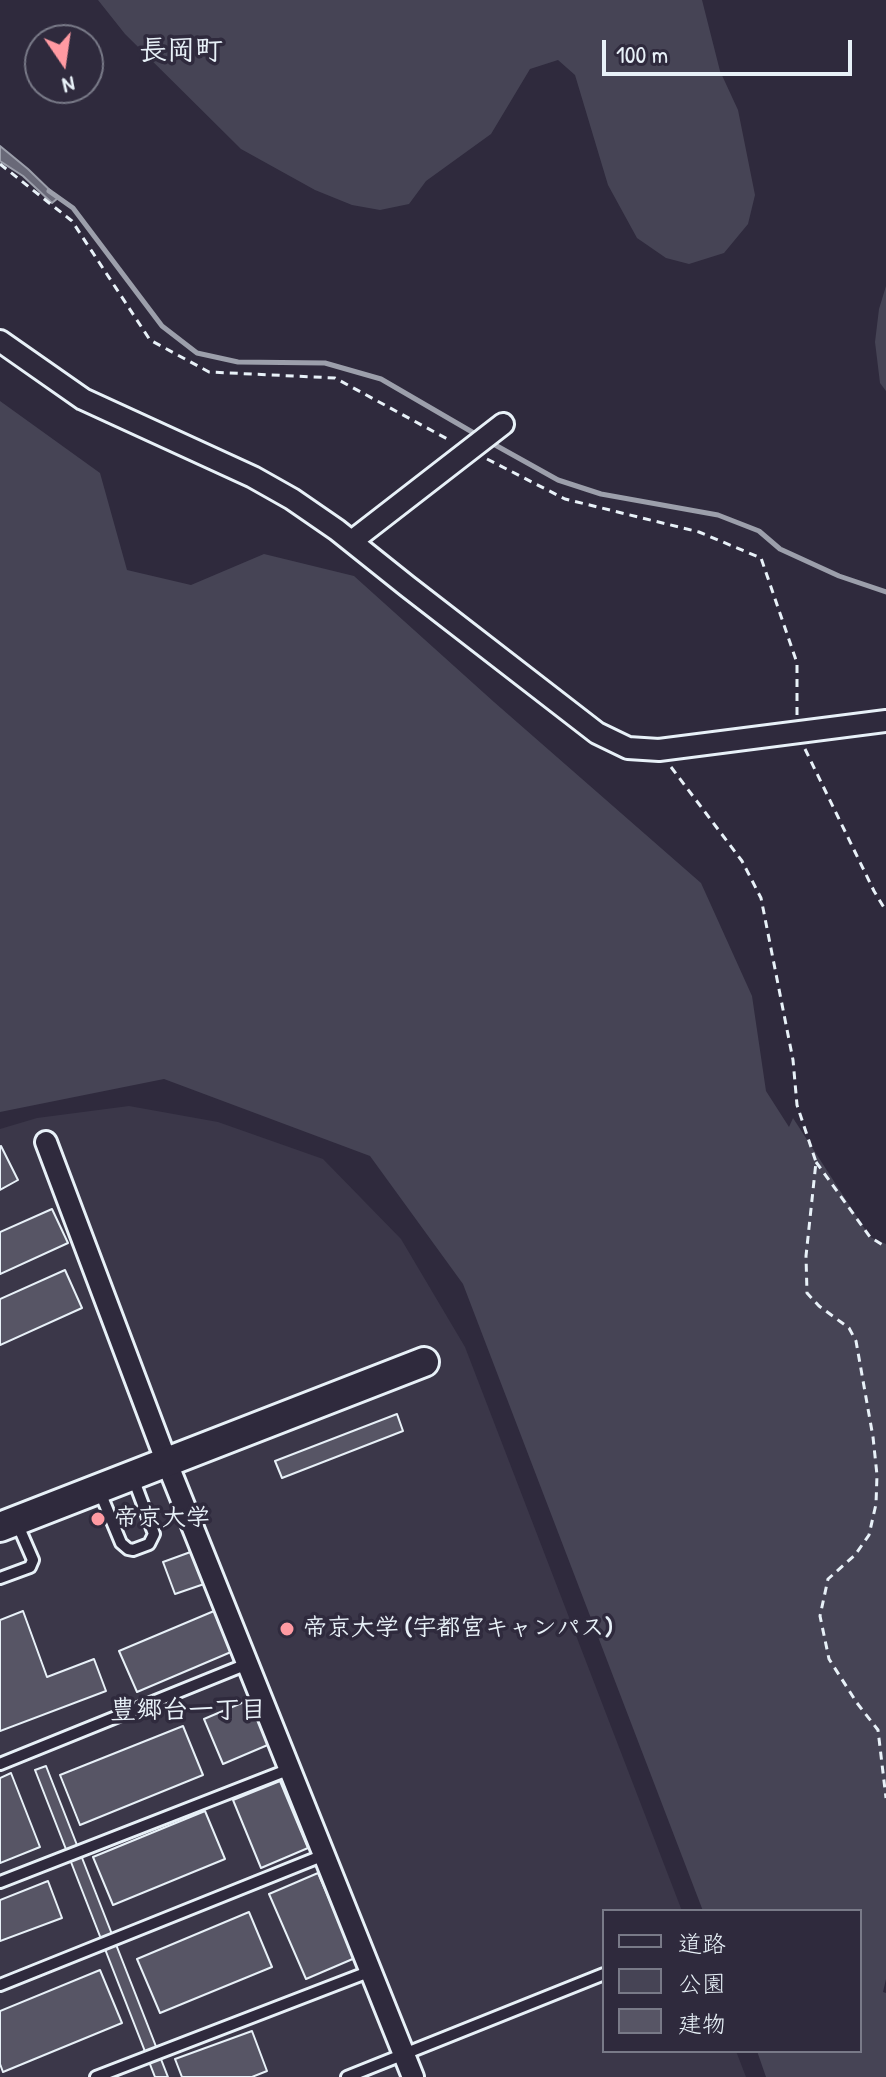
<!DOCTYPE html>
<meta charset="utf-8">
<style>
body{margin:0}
#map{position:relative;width:886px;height:2077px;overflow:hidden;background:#2f2a3d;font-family:"Patrick Hand","Klee One",sans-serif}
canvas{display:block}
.legend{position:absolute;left:602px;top:1909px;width:260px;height:144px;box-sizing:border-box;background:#2f2a3d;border:2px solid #797a88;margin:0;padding:10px 14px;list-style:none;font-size:24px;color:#e8f1f8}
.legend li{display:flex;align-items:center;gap:16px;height:40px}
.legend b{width:40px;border:2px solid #797a88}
.north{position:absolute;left:24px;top:24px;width:80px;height:80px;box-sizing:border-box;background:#2f2a3d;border:2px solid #797a88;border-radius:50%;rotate:167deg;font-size:22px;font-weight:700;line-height:32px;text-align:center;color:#e8f1f8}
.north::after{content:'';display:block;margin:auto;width:28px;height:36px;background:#ff9aa2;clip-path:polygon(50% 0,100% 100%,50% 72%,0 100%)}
.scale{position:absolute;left:602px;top:40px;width:250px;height:36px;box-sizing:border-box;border:4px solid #e8f1f8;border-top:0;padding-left:10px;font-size:24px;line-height:28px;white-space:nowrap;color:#e8f1f8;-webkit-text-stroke:6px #2f2a3d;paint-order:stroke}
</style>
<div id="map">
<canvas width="886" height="2077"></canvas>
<ul class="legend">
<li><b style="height:10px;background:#2f2a3d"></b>道路</li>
<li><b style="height:22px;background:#464455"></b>公園</li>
<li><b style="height:22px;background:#575565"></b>建物</li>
</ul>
<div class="north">N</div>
<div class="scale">100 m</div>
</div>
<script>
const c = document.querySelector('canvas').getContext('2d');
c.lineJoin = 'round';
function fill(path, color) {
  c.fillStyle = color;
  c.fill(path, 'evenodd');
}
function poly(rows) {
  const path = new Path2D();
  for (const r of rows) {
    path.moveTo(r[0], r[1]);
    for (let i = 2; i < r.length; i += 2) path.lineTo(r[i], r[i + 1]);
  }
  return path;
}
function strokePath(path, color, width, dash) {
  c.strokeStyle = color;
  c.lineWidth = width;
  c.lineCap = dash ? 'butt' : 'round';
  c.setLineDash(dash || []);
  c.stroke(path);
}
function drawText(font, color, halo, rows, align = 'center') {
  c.font = font + ' "Patrick Hand","Klee One",sans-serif';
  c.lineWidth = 7;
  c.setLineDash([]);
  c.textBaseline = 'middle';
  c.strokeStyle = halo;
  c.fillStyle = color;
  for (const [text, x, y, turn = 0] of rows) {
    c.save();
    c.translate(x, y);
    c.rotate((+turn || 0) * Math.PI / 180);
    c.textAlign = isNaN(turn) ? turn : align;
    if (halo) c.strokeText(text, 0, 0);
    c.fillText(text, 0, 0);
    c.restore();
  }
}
fill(poly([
 [129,1106,218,1122,323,1159,401,1239,465,1347,682,1911,604,1911,604,2051,736,2051,746,2077,0,2077,0,1129,37,1118]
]), '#3b3749');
fill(poly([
 [98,0,702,0,720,71,738,110,755,195,748,224,724,253,689,264,666,258,637,238,608,185,575,75,558,60,530,69,491,134,426,181,409,204,380,210,352,205,315,190,241,149,125,34],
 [886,286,886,391,880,383,875,342,879,309],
 [0,401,100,473,127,570,191,585,264,554,354,576,494,702,701,883,752,996,766,1091,789,1127,793,1118,870,1237,886,1244,886,1979,883,1992,886,1993,886,2077,766,2077,757,2051,860,2051,860,1911,703,1911,463,1284,370,1156,164,1079,0,1112]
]), '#464455');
const water = poly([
 [0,146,28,169,58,198,52,203,23,176,0,161,0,146]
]);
fill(water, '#696978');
strokePath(water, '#9c9fab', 2);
strokePath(poly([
 [49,191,73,208,162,326,197,353,238,362,325,363,381,379,479,436],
 [488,441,558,480,601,494,718,515,759,531,780,549,839,576,886,592]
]), '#9c9fab', 5);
const building = poly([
 [1,1146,18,1180,0,1190,0,1147,1,1146],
 [52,1209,68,1243,0,1274,0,1232,52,1209],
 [65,1270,82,1308,0,1345,0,1299,65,1270],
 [397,1414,403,1431,282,1478,275,1461,397,1414],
 [196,1550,207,1583,175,1594,163,1562,196,1550],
 [23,1611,47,1677,94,1659,106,1691,0,1731,0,1620,23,1611],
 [214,1611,231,1652,137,1692,119,1651,214,1611],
 [251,1699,270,1744,223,1764,204,1719,251,1699],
 [183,1726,203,1775,80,1825,60,1775,183,1726],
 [46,1766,168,2077,155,2077,35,1770,46,1766],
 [11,1773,40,1847,0,1863,0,1778,11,1773],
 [280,1781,308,1848,261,1868,233,1800,280,1781],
 [205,1811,225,1859,113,1905,93,1857,205,1811],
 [318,1873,355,1958,306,1979,269,1894,318,1873],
 [48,1881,62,1918,0,1941,0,1900,48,1881],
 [249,1912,272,1967,160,2013,137,1959,249,1912],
 [100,1970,122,2023,3,2072,0,2064,0,2011,100,1970],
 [252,2031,267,2071,252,2077,182,2077,175,2059,252,2031]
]);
fill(building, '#575565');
strokePath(building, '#e8f1f8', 2);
const lane = poly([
 [99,1490,121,1543,128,1549,133,1550,149,1544,154,1534,133,1478],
 [0,1578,30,1567,33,1560,17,1523],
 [0,1764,247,1664],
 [0,1882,290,1769],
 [0,1985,324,1855],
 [96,2077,371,1971],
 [347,2077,604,1974]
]);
const street = poly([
 [0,341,83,399,253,477,292,499,337,530,407,586,597,733,628,748,659,750,886,721],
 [352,541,503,424],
 [46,1142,167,1463,413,2077]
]);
const secondary = poly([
 [0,1527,424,1362]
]);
strokePath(lane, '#e8f1f8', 16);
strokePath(street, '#e8f1f8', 26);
strokePath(secondary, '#e8f1f8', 34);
strokePath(poly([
 [0,164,72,221,150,340,209,372,335,378,451,441],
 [487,459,565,499,699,532,761,558,797,663,797,715],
 [805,749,874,891,886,911],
 [671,767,742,861,761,898,793,1060,797,1105,816,1162,806,1256,807,1293,819,1306,849,1328,856,1341,873,1437,877,1475,876,1504,869,1535,855,1555,828,1579,820,1616,829,1659,857,1703,878,1730,886,1798],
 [816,1162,870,1237,886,1247]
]), '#e8f1f8', 3, [8, 6]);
strokePath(lane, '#2f2a3d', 10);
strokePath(street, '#2f2a3d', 20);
strokePath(secondary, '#2f2a3d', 28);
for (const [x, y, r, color] of [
 [98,1519,8,"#ff9aa2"],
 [287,1629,8,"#ff9aa2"]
]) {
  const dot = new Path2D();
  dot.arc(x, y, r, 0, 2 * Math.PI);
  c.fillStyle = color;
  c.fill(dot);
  strokePath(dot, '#2f2a3d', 3);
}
drawText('bold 24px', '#e8f1f8', '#2f2a3d', [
 ["帝京大学",114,1519],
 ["帝京大学 (宇都宮キャンパス)",303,1629]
], 'left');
drawText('bold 26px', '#e8f1f8', '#2f2a3d', [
 ["豊郷台一丁目",188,1711]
]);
drawText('bold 28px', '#e8f1f8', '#2f2a3d', [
 ["長岡町",181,52]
]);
</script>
